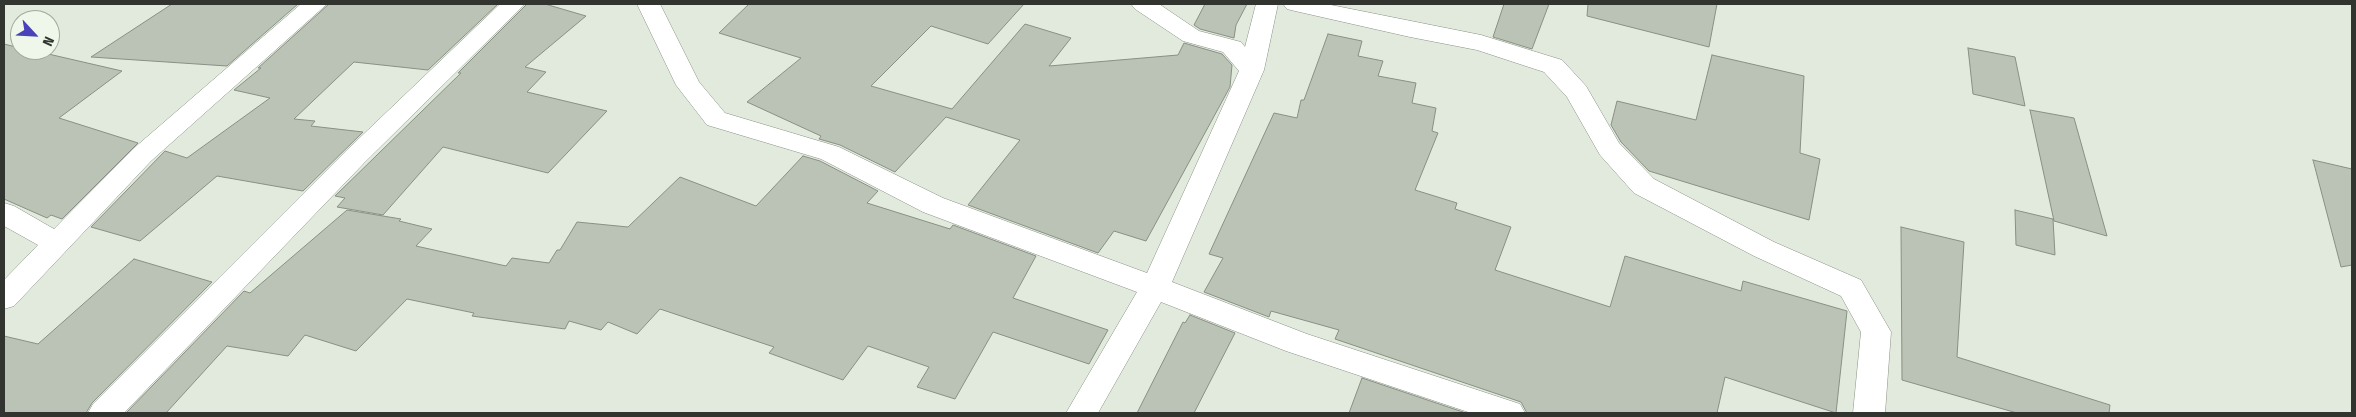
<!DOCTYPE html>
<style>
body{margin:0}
#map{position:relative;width:2356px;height:417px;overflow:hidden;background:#e1eadc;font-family:"Fira Sans Condensed",sans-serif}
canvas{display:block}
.frame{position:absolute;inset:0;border:5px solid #31342f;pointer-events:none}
.north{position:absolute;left:10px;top:10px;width:50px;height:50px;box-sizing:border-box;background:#eef7ea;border:1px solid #a2a99f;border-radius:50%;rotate:115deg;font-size:14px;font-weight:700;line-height:20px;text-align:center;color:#31342f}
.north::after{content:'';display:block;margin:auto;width:18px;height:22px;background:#4b41b8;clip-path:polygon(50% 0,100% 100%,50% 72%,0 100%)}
</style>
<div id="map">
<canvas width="2356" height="417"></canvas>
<div class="frame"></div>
<div class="north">N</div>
</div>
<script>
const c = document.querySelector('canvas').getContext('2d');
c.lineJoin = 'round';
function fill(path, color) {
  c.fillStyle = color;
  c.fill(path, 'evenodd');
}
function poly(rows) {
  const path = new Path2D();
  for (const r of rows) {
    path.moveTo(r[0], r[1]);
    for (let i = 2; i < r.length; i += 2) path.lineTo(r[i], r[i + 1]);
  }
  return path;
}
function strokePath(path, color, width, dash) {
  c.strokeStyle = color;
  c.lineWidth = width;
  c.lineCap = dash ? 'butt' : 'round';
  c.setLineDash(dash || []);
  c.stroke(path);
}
const building = poly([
 [172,4,298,4,227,66,91,57,172,4],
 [329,4,498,4,428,70,354,62,294,119,315,121,311,126,363,132,303,191,217,176,140,241,91,227,165,151,187,158,270,98,234,90,261,68,258,68,329,4],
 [527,4,545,4,586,16,525,67,546,72,527,92,607,111,548,173,443,147,383,215,337,207,345,198,335,196,461,73,458,73,527,4],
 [749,4,1024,4,988,44,931,26,871,86,952,109,1025,24,1071,38,1049,66,1178,55,1184,43,1222,54,1232,65,1230,87,1146,241,1114,231,1098,253,968,205,1020,140,946,117,895,172,840,145,819,139,821,136,747,102,801,58,719,33,749,4],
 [1205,4,1247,4,1236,25,1234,38,1200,29,1194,25,1205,4],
 [1504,4,1549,4,1532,49,1493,37,1504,4],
 [1588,4,1717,4,1709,47,1587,16,1588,4],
 [1328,34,1362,41,1358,56,1383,61,1378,76,1416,83,1412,103,1436,108,1432,131,1438,133,1415,190,1457,203,1455,209,1511,227,1495,270,1610,307,1625,256,1741,291,1743,281,1847,311,1836,413,1725,377,1717,413,1527,413,1521,402,1335,339,1339,330,1271,311,1269,317,1204,292,1223,258,1209,254,1274,113,1297,118,1301,100,1304,100,1328,34],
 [4,44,20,48,20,50,31,50,122,71,59,118,138,143,62,219,51,215,47,218,4,199,4,44],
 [1968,48,2015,57,2025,106,1973,94,1968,48],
 [1712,55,1804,76,1800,153,1820,159,1809,220,1649,171,1621,142,1611,125,1617,101,1696,120,1712,55],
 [2030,110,2074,118,2107,236,2054,221,2030,110],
 [803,156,820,161,878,191,867,203,950,229,953,225,1036,256,1013,298,1108,330,1089,364,993,332,955,399,917,387,929,367,868,346,843,380,769,353,774,347,660,309,637,334,608,322,601,330,569,321,565,329,472,316,474,313,407,299,356,351,305,335,288,356,227,346,166,413,126,413,244,291,250,293,347,210,401,219,399,221,432,229,416,246,506,266,512,258,549,263,557,250,560,250,577,222,628,227,680,177,756,206,803,156],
 [2313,160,2352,169,2352,265,2341,267,2313,160],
 [2015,210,2053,219,2055,255,2016,245,2015,210],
 [1901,227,1964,242,1957,357,2110,405,2109,413,2017,413,1902,380,1901,227],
 [134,259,212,282,92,403,86,413,4,413,4,336,38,344,134,259],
 [1190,315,1235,333,1194,413,1137,413,1183,322,1185,323,1190,315],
 [1362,378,1466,413,1349,413,1362,378]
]);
fill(building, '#bbc3b6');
strokePath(building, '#889083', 1);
const minor = poly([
 [301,4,327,4,151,161,14,306,4,309,4,280,38,245,4,226,4,203,14,206,54,229,133,149,301,4],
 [500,4,525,4,365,162,124,413,88,413,93,404,347,150,500,4],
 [637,4,660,4,699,82,725,113,839,147,943,198,1147,273,1239,71,1223,52,1183,41,1135,9,1131,4,1159,4,1199,31,1241,42,1245,47,1256,4,1278,4,1264,70,1172,282,1307,334,1520,404,1525,413,1471,413,1286,351,1161,302,1098,413,1066,413,1137,292,923,212,821,159,707,125,676,85,637,4],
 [1283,4,1326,4,1481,35,1562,60,1586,86,1619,143,1654,179,1774,242,1861,280,1891,332,1885,413,1853,413,1861,332,1841,296,1754,256,1634,193,1600,155,1567,97,1544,72,1477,50,1410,37,1295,11,1287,9,1283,4]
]);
strokePath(minor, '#8a9286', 1);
fill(minor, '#fff');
</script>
